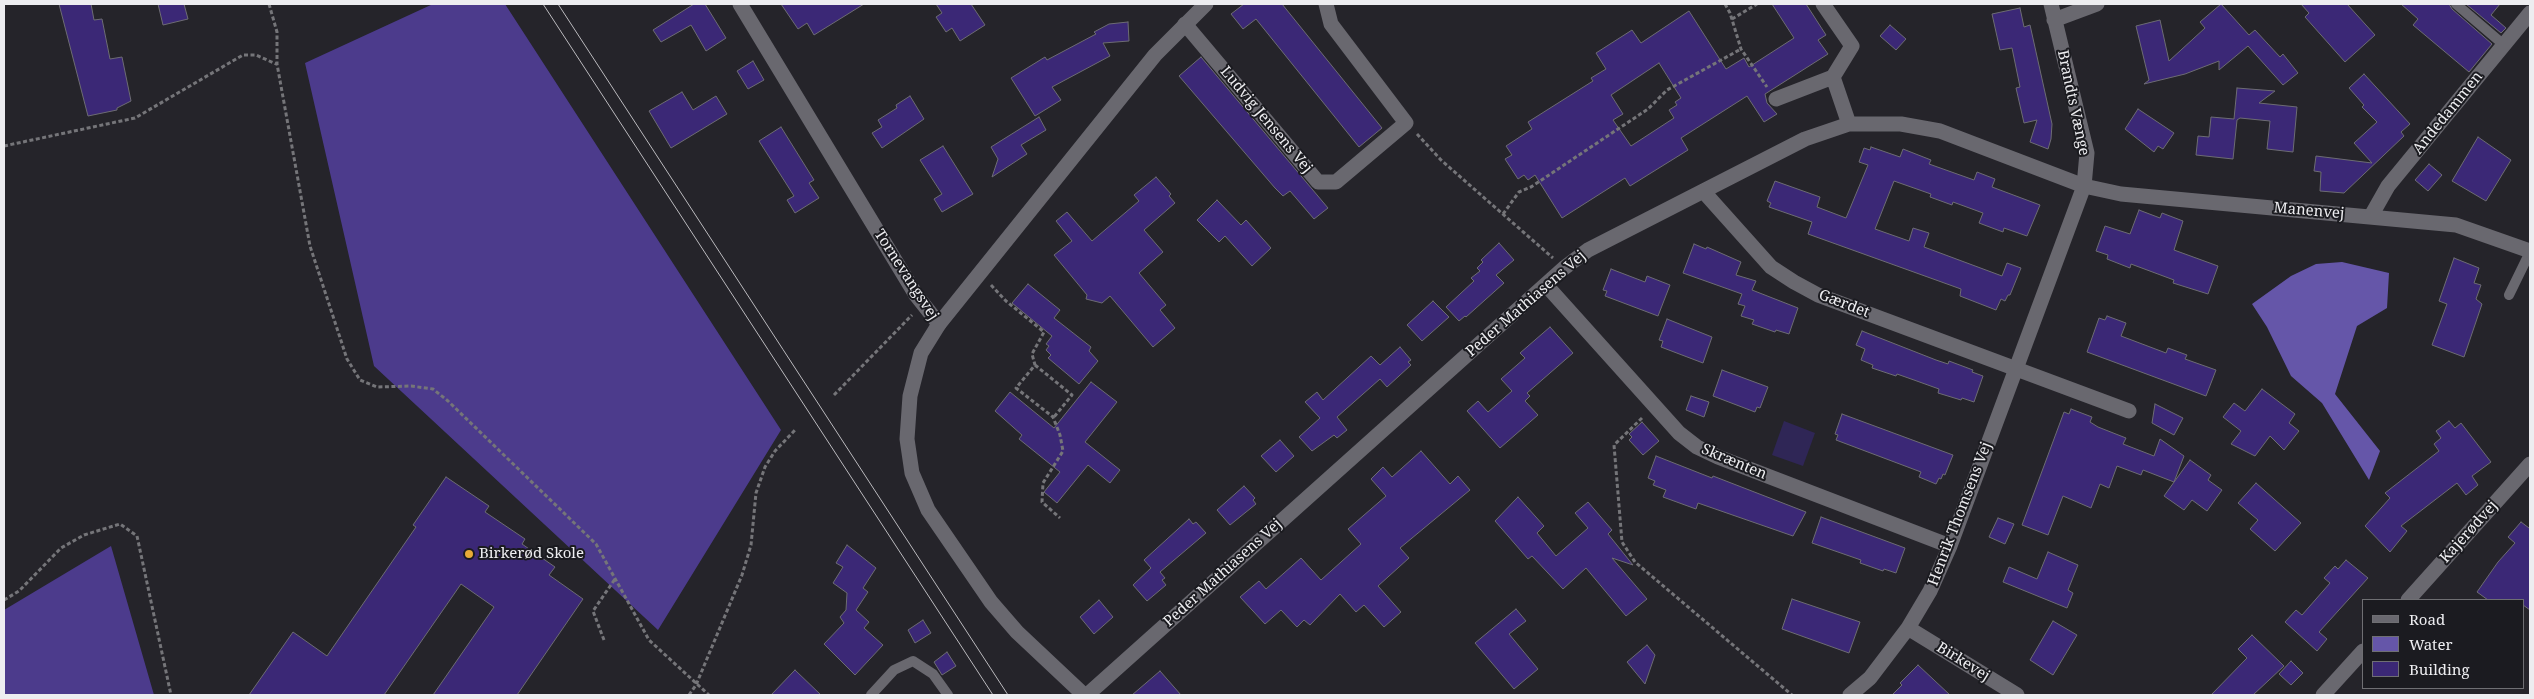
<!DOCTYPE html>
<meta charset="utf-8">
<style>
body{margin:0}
#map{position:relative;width:2534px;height:699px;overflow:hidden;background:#25242a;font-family:"Noto Serif",serif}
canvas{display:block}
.frame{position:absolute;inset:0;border:5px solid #ededf0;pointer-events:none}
.legend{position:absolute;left:2362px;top:599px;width:162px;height:90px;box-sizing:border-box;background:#1b1b20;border:1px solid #6f6f73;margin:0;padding:6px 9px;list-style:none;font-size:15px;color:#ededf0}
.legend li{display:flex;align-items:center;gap:10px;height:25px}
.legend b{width:25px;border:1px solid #6f6f73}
</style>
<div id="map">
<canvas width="2534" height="699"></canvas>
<div class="frame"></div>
<ul class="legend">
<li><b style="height:6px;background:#69686f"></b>Road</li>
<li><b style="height:14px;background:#6556a9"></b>Water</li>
<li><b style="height:14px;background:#3b2876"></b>Building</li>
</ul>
</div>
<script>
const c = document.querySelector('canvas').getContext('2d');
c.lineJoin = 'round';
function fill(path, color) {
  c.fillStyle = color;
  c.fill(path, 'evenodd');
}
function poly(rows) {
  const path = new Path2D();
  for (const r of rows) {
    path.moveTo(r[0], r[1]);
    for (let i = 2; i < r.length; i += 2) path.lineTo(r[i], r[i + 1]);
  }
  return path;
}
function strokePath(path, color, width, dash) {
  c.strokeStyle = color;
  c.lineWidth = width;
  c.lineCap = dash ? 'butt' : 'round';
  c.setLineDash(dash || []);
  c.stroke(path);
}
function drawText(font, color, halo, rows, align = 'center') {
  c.font = font + ' "Noto Serif",serif';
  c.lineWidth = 4;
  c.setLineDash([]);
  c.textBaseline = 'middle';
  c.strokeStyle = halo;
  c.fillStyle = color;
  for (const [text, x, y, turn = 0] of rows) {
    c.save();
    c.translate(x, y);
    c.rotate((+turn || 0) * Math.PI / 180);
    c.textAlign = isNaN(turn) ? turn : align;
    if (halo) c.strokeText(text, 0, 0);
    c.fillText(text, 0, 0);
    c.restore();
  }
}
fill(poly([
 [1784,421,1815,433,1803,466,1772,455]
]), '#2f2656');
fill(poly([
 [433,4,505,4,781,430,658,630,374,366,305,63],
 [111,546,154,695,4,695,4,610]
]), '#4c3b8c');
fill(poly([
 [2342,262,2389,273,2387,308,2357,326,2335,394,2380,451,2369,480,2322,403,2291,376,2267,327,2252,304,2291,276,2316,264]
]), '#6556a9');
const building = poly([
 [59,4,91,4,94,20,102,19,110,59,122,57,131,101,117,108,117,110,88,116,59,4],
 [158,4,184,4,188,19,163,25,158,4],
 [694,4,705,4,726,38,706,51,691,25,661,42,653,30,694,4],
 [781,4,864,4,814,35,807,23,798,29,781,4],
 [936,4,971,4,985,25,960,41,952,28,946,32,936,17,942,13,936,4],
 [1244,4,1282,4,1382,128,1359,147,1256,19,1243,29,1231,14,1244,4],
 [1772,4,1806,4,1826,35,1818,40,1828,54,1765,94,1767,103,1777,114,1764,122,1747,96,1681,138,1688,150,1630,186,1625,178,1562,218,1535,175,1528,180,1524,175,1518,179,1505,159,1512,155,1506,146,1532,129,1528,122,1593,81,1591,78,1606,69,1596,53,1632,30,1641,43,1689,11,1726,69,1744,58,1749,67,1794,38,1772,4],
 [1659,63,1681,98,1675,102,1677,105,1669,110,1674,118,1631,146,1613,120,1623,114,1611,95,1659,63],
 [2221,4,2249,35,2255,30,2280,57,2283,54,2298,73,2283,85,2248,46,2219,70,2219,61,2185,74,2144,84,2149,80,2136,26,2160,20,2169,61,2205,28,2200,22,2221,4],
 [2301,4,2347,4,2375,35,2345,62,2305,17,2309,13,2301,4],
 [2401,4,2449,4,2452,9,2492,44,2469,72,2413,25,2418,19,2401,4],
 [2466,4,2500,4,2491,15,2506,28,2501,33,2466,4],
 [2020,8,2024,27,2030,25,2052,124,2051,139,2048,149,2030,142,2037,120,2024,123,2016,88,2020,87,2012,48,2000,50,1992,14,2020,8],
 [1128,22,1129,41,1103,43,1110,56,1052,87,1061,100,1035,116,1011,78,1045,57,1047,60,1096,34,1094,32,1109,24,1128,22],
 [1890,25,1906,39,1896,50,1880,36,1890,25],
 [1201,57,1328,208,1314,219,1290,191,1283,196,1275,188,1179,76,1201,57],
 [753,61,764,80,748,89,737,71,753,61],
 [2364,74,2410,124,2401,132,2404,136,2344,193,2320,191,2321,172,2314,171,2316,156,2372,163,2354,143,2377,122,2362,107,2364,105,2349,88,2364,74],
 [2237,88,2275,91,2259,103,2297,107,2293,152,2267,149,2270,121,2240,118,2237,120,2233,159,2196,155,2198,136,2209,137,2211,117,2234,119,2237,88],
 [682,92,693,110,716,96,727,114,671,148,649,111,682,92],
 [910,96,924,119,882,148,872,133,882,127,878,120,897,108,896,105,910,96],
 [2138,109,2174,133,2163,149,2158,146,2154,152,2125,129,2138,109],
 [1039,117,1046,130,1021,145,1027,154,992,177,998,159,991,147,1039,117],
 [781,127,814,180,809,183,819,198,795,213,787,200,794,196,759,141,781,127],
 [2478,137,2511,160,2486,201,2452,181,2478,137],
 [943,146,973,194,942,212,934,199,942,194,920,160,943,146],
 [1871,147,1900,157,1903,149,1931,160,1929,164,1974,180,1977,172,1995,179,1992,187,2040,205,2027,236,2004,228,2003,232,1979,223,1983,213,1953,202,1952,205,1930,197,1931,194,1894,181,1875,229,1909,241,1913,228,1929,233,1924,247,2002,276,2007,263,2021,268,2010,295,2008,295,2005,301,2001,299,1996,310,1960,296,1961,289,1808,234,1812,222,1769,207,1771,203,1767,201,1775,181,1820,197,1817,207,1846,218,1868,165,1859,162,1864,148,1870,150,1871,147],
 [2429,164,2442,175,2428,191,2415,180,2429,164],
 [1156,177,1171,194,1169,196,1175,203,1144,230,1163,252,1139,273,1166,305,1160,310,1175,328,1153,347,1110,296,1102,303,1086,299,1087,295,1054,255,1072,241,1056,221,1067,212,1092,241,1139,201,1134,195,1156,177],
 [1217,200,1241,225,1246,220,1271,248,1252,266,1225,236,1219,242,1197,220,1217,200],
 [2139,210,2160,218,2162,213,2183,221,2174,250,2218,266,2208,294,2173,283,2174,280,2131,264,2130,268,2107,259,2108,255,2096,251,2105,226,2130,234,2139,210],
 [1499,243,1514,260,1496,275,1504,283,1466,317,1465,316,1459,321,1446,307,1474,281,1471,278,1480,271,1477,268,1483,262,1481,260,1499,243],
 [1694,244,1706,249,1707,247,1741,262,1736,275,1756,281,1752,290,1798,308,1789,334,1776,330,1775,332,1752,324,1754,320,1741,316,1745,306,1738,304,1742,294,1683,273,1694,244],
 [2454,258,2479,268,2474,283,2481,285,2476,299,2482,304,2464,357,2432,345,2447,304,2439,301,2454,258],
 [1611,269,1645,282,1647,276,1670,285,1658,316,1605,296,1607,291,1603,290,1611,269],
 [1028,284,1060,310,1054,318,1091,347,1089,351,1098,361,1079,384,1048,358,1051,355,1046,350,1049,346,1046,344,1052,336,1012,303,1028,284],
 [1433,301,1449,317,1422,341,1407,325,1433,301],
 [2107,316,2126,323,2121,336,2166,353,2168,348,2187,355,2185,359,2216,370,2206,396,2087,352,2099,318,2105,320,2107,316],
 [1667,319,1712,337,1703,363,1661,347,1663,341,1659,340,1667,319],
 [1550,327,1573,353,1527,393,1530,396,1525,401,1538,415,1500,448,1467,411,1478,401,1488,412,1512,391,1501,379,1525,358,1520,353,1550,327],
 [1862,331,1936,360,1948,364,1949,361,1973,370,1972,372,1983,376,1974,402,1962,398,1961,400,1938,393,1939,389,1914,380,1897,374,1896,376,1872,368,1873,365,1861,360,1865,349,1856,345,1862,331],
 [1400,347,1411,360,1408,362,1411,365,1387,387,1380,379,1337,417,1347,430,1337,438,1334,435,1312,451,1299,437,1320,418,1305,402,1317,392,1323,400,1371,356,1380,365,1400,347],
 [1722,370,1768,387,1760,408,1757,407,1755,412,1713,396,1722,370],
 [1091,382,1117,402,1085,442,1120,470,1110,483,1088,465,1057,503,1044,492,1060,472,1019,439,1022,435,995,411,1010,392,1054,428,1091,382],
 [2262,389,2295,414,2289,423,2299,431,2284,450,2270,436,2255,456,2231,444,2241,431,2223,417,2234,403,2245,411,2262,389],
 [1691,396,1709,402,1704,417,1686,410,1691,396],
 [2155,404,2183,418,2174,435,2152,423,2155,404],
 [2071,409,2092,417,2090,422,2098,427,2126,438,2123,444,2154,456,2160,439,2184,456,2174,482,2143,470,2141,475,2117,466,2109,488,2100,484,2091,508,2063,496,2048,535,2022,525,2064,412,2069,414,2071,409],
 [1842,414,1953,455,1945,475,1943,474,1941,479,1939,478,1936,484,1919,477,1921,472,1836,440,1838,435,1835,434,1842,414],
 [2449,421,2455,428,2461,423,2491,462,2472,476,2478,485,2466,495,2457,483,2401,526,2407,531,2390,552,2365,526,2390,498,2385,493,2439,451,2434,444,2441,438,2436,431,2449,421],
 [1642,422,1659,441,1643,455,1629,440,1632,437,1629,434,1642,422],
 [1280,440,1294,456,1276,472,1261,456,1280,440],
 [1421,451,1450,484,1458,476,1470,490,1400,548,1409,558,1378,586,1401,612,1384,627,1364,605,1356,612,1340,594,1310,625,1304,620,1297,627,1281,610,1265,624,1240,597,1259,581,1266,589,1301,558,1321,580,1361,544,1348,529,1386,496,1371,479,1383,467,1392,477,1421,451],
 [1656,456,1712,478,1713,476,1806,512,1793,536,1698,503,1696,509,1663,497,1666,490,1653,485,1655,481,1648,478,1656,456],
 [2190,460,2211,475,2208,480,2222,490,2207,511,2192,500,2184,510,2164,496,2190,460],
 [446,477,489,506,485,512,525,539,522,544,555,567,549,575,583,599,517,695,433,695,494,607,461,584,384,695,249,695,293,632,327,656,416,527,413,525,446,477],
 [2256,483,2301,523,2275,551,2250,529,2258,520,2238,503,2256,483],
 [1244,486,1255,498,1253,500,1256,504,1230,525,1217,510,1244,486],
 [1518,497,1544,526,1537,533,1556,556,1588,528,1575,513,1588,502,1612,530,1608,534,1633,565,1612,558,1647,599,1626,616,1586,568,1563,589,1532,556,1528,559,1495,521,1518,497],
 [1821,517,1905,548,1896,573,1884,569,1883,571,1860,563,1861,560,1812,543,1821,517],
 [1998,518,2014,524,2005,544,1989,537,1998,518],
 [1189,519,1193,524,1196,522,1206,533,1160,572,1165,578,1162,580,1166,585,1147,601,1133,585,1151,568,1144,560,1189,519],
 [2521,522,2529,528,2530,526,2530,610,2523,605,2523,600,2488,600,2477,592,2498,562,2515,543,2508,537,2521,522],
 [847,545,876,568,863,588,868,592,856,610,869,622,864,628,883,645,855,675,824,644,844,623,840,617,846,610,847,593,833,583,843,567,836,563,847,545],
 [2048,552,2078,565,2068,590,2073,593,2067,608,2003,582,2009,567,2037,579,2048,552],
 [2346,560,2368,578,2319,632,2327,639,2317,651,2285,622,2296,610,2302,615,2330,583,2324,578,2335,566,2338,569,2346,560],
 [1792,599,1860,622,1849,653,1782,629,1792,599],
 [1099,600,1113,617,1094,634,1080,617,1099,600],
 [1516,609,1526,621,1509,634,1538,669,1514,689,1475,643,1516,609],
 [923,620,931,633,915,643,908,630,923,620],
 [2053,621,2077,635,2053,675,2030,660,2053,621],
 [2252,635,2284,666,2253,695,2211,695,2247,658,2238,649,2252,635],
 [1647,645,1655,655,1645,684,1627,662,1647,645],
 [947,652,956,666,942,675,934,662,947,652],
 [2291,661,2303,673,2291,685,2279,674,2291,661],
 [1918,665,1950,695,1892,695,1902,685,1900,683,1918,665],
 [795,670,821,695,771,695,795,670],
 [1160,671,1181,695,1132,695,1160,671]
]);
fill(building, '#3b2876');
strokePath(building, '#6d6c73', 1);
strokePath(poly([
 [269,4,277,32,277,64,310,246,347,359,360,380,377,387,411,386,433,389,448,401,596,544,649,640,709,695],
 [1725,4,1730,13,1741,49,1767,87],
 [1732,19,1757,4],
 [1417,134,1441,160,1553,258],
 [4,146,135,118,243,55,256,55,276,64],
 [1503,214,1519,192,1531,187,1648,109,1667,90,1741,49],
 [991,285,1006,301,1044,332,1032,354,1035,365,1016,388,1053,417,1060,435,1063,451,1043,483,1042,502,1060,518],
 [1035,365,1072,395,1054,417],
 [834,395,912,315],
 [1642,418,1614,445,1622,542,1635,562,1792,695],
 [4,600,19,591,61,548,84,535,120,524,137,536,171,695],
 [604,640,593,611,615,579],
 [689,695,696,685,742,575,751,545,756,493,765,467,775,451,796,429]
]), '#757579', 3, [4, 2.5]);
strokePath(poly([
 [2456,4,2504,45],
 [2509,295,2530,252],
 [871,695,894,670,913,661,933,674,948,695]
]), '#69686f', 10);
strokePath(poly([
 [740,4,916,295,939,324],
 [1823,4,1852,46,1833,77,1849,124],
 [2054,20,2097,4],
 [1185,24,1318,182,1336,182,1406,123,1331,24,1326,4],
 [1776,99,1833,77],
 [1703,191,1771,267,1794,282,1818,295,2129,411],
 [2371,216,2388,186,2530,13],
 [1546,285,1679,433,1697,447,1718,457,1950,546],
 [2408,600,2530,464],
 [1908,628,2017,695],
 [1087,695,1564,268,1588,250,1805,139,1849,124,1901,124,1940,131,2084,186,2121,194,2456,225,2530,251],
 [1850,695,1870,678,1908,628,1930,591,1950,546,2084,186,2087,153,2051,4],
 [2323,695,2363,651]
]), '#69686f', 15);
strokePath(poly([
 [1084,695,1017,632,991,602,928,510,912,473,907,439,910,396,921,353,939,324,1155,55,1206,4]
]), '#69686f', 15);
strokePath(poly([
 [543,4,993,695],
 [558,4,1008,695]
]), '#bbbabe', 1);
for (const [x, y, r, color] of [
 [469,554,5,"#e8ab37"]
]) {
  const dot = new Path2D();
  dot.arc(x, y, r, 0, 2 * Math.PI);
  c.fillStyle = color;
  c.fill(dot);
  strokePath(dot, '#1b1b20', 2);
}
drawText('15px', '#ededf0', '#1b1b20', [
 ["Brandts Vænge",2073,103,78],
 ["Andedammen",2448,113,-51],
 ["Ludvig Jensens Vej",1266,120,50],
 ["Manenvej",2309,211,5],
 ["Tornevangsvej",906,275,57],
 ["Peder Mathiasens Vej",1526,304,-41],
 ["Gærdet",1844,304,21],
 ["Skrænten",1734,462,23],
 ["Henrik Thomsens Vej",1960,514,-69],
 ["Kajerødvej",2469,532,-48],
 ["Peder Mathiasens Vej",1223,573,-42],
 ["Birkevej",1963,662,32]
]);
drawText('15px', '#ededf0', '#1b1b20', [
 ["Birkerød Skole",479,554]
], 'left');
</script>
